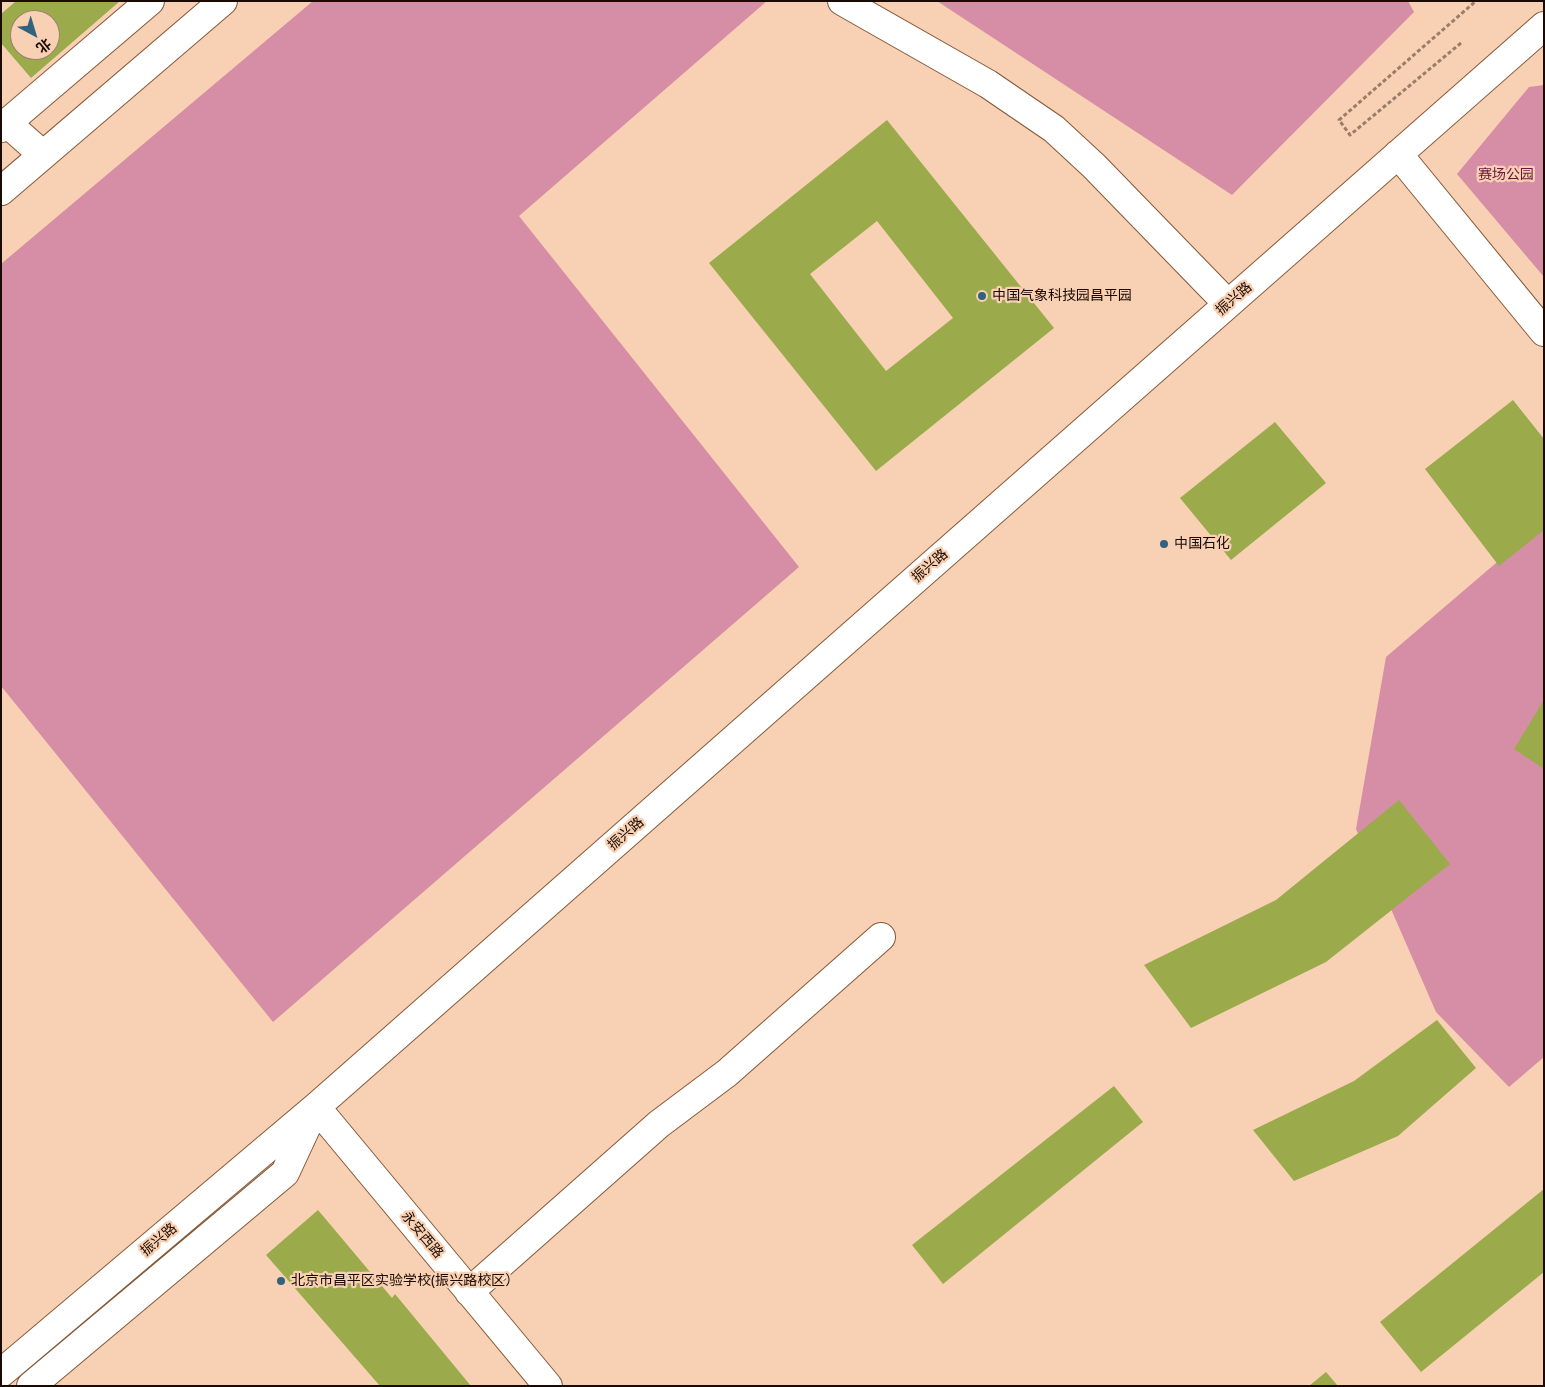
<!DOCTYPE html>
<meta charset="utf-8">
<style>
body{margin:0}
#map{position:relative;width:1545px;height:1387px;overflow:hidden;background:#f8d0b3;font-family:"Noto Sans","Noto Sans SC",sans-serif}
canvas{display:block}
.frame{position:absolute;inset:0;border:2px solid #1a0a01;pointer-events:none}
.north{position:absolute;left:10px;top:10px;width:50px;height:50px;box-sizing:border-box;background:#f8d0b3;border:1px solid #9f816c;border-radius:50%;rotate:141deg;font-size:14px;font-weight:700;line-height:20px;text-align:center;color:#1a0a01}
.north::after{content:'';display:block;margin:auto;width:18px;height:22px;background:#316280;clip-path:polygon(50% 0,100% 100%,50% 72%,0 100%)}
</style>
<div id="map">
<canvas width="1545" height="1387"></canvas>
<div class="frame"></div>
<div class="north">北</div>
</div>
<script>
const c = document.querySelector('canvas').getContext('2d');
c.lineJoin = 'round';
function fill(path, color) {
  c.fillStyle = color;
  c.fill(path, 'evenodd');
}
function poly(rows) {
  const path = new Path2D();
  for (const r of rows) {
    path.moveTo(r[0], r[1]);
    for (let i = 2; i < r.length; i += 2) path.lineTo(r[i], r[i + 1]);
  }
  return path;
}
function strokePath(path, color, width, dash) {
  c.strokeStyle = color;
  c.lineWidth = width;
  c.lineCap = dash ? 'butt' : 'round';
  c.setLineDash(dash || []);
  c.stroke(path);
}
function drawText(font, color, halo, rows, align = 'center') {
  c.font = font + ' "Noto Sans","Noto Sans SC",sans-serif';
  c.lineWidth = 4.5;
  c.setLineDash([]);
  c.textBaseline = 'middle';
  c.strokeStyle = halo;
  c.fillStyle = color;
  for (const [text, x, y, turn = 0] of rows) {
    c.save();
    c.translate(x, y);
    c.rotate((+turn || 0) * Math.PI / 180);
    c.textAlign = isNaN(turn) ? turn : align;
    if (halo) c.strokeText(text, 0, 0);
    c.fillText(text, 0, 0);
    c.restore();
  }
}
fill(poly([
 [313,1,767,1,519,216,799,567,273,1022,1,686,1,264],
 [937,1,1408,1,1414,12,1232,195],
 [1544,85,1544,277,1457,174,1529,87],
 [1544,522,1544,1057,1509,1087,1436,1012,1356,829,1386,657]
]), '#d68ea6');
fill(poly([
 [16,1,120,1,31,78,1,43,1,14],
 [20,20,50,20,50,50,20,50],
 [887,120,1054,328,876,471,709,263],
 [877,221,953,318,886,371,810,274],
 [1513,400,1544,439,1544,530,1499,566,1425,469],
 [1275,422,1326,483,1231,560,1180,498],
 [1544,700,1544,769,1514,749],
 [1399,800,1450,864,1326,962,1191,1028,1144,965,1276,900],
 [1437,1020,1476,1068,1398,1136,1294,1181,1253,1130,1354,1081],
 [1114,1086,1143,1122,943,1284,912,1245],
 [1544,1189,1544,1272,1421,1372,1380,1322],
 [318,1210,392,1298,395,1294,471,1386,380,1386,266,1255],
 [1326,1372,1338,1386,1309,1386]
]), '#9bab4b');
const minor = poly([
 [842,1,988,84,1054,129,1094,166,1228,304],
 [7,123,43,155],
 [1,128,150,1],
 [1398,154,1544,332],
 [1,191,223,1],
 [316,1107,548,1386],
 [469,1292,659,1124,727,1073,881,937],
 [1,1373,316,1107,1544,26],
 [31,1386,285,1173,312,1115]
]);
strokePath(minor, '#845938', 30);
strokePath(poly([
 [1461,43,1350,135,1339,120,1476,1]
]), '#9a7c68', 3, [4, 2.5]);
strokePath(minor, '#fff', 28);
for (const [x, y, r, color] of [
 [982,296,5,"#316280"],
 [1164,544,5,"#316280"],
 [281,1281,5,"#316280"]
]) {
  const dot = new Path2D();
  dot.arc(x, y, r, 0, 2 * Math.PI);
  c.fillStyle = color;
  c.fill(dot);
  strokePath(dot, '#f8d0b3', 2);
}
drawText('14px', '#6c173d', '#f8d0b3', [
 ["赛场公园",1506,175]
]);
drawText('14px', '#1a0a01', '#f8d0b3', [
 ["中国气象科技园昌平园",992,296],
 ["中国石化",1174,544],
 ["北京市昌平区实验学校(振兴路校区）",291,1281]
], 'left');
drawText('14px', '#1a0a01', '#f8d0b3', [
 ["振兴路",1234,299,-41],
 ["振兴路",930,566,-41],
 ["振兴路",626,834,-41],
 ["永安西路",422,1235,50],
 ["振兴路",159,1240,-40]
]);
</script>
